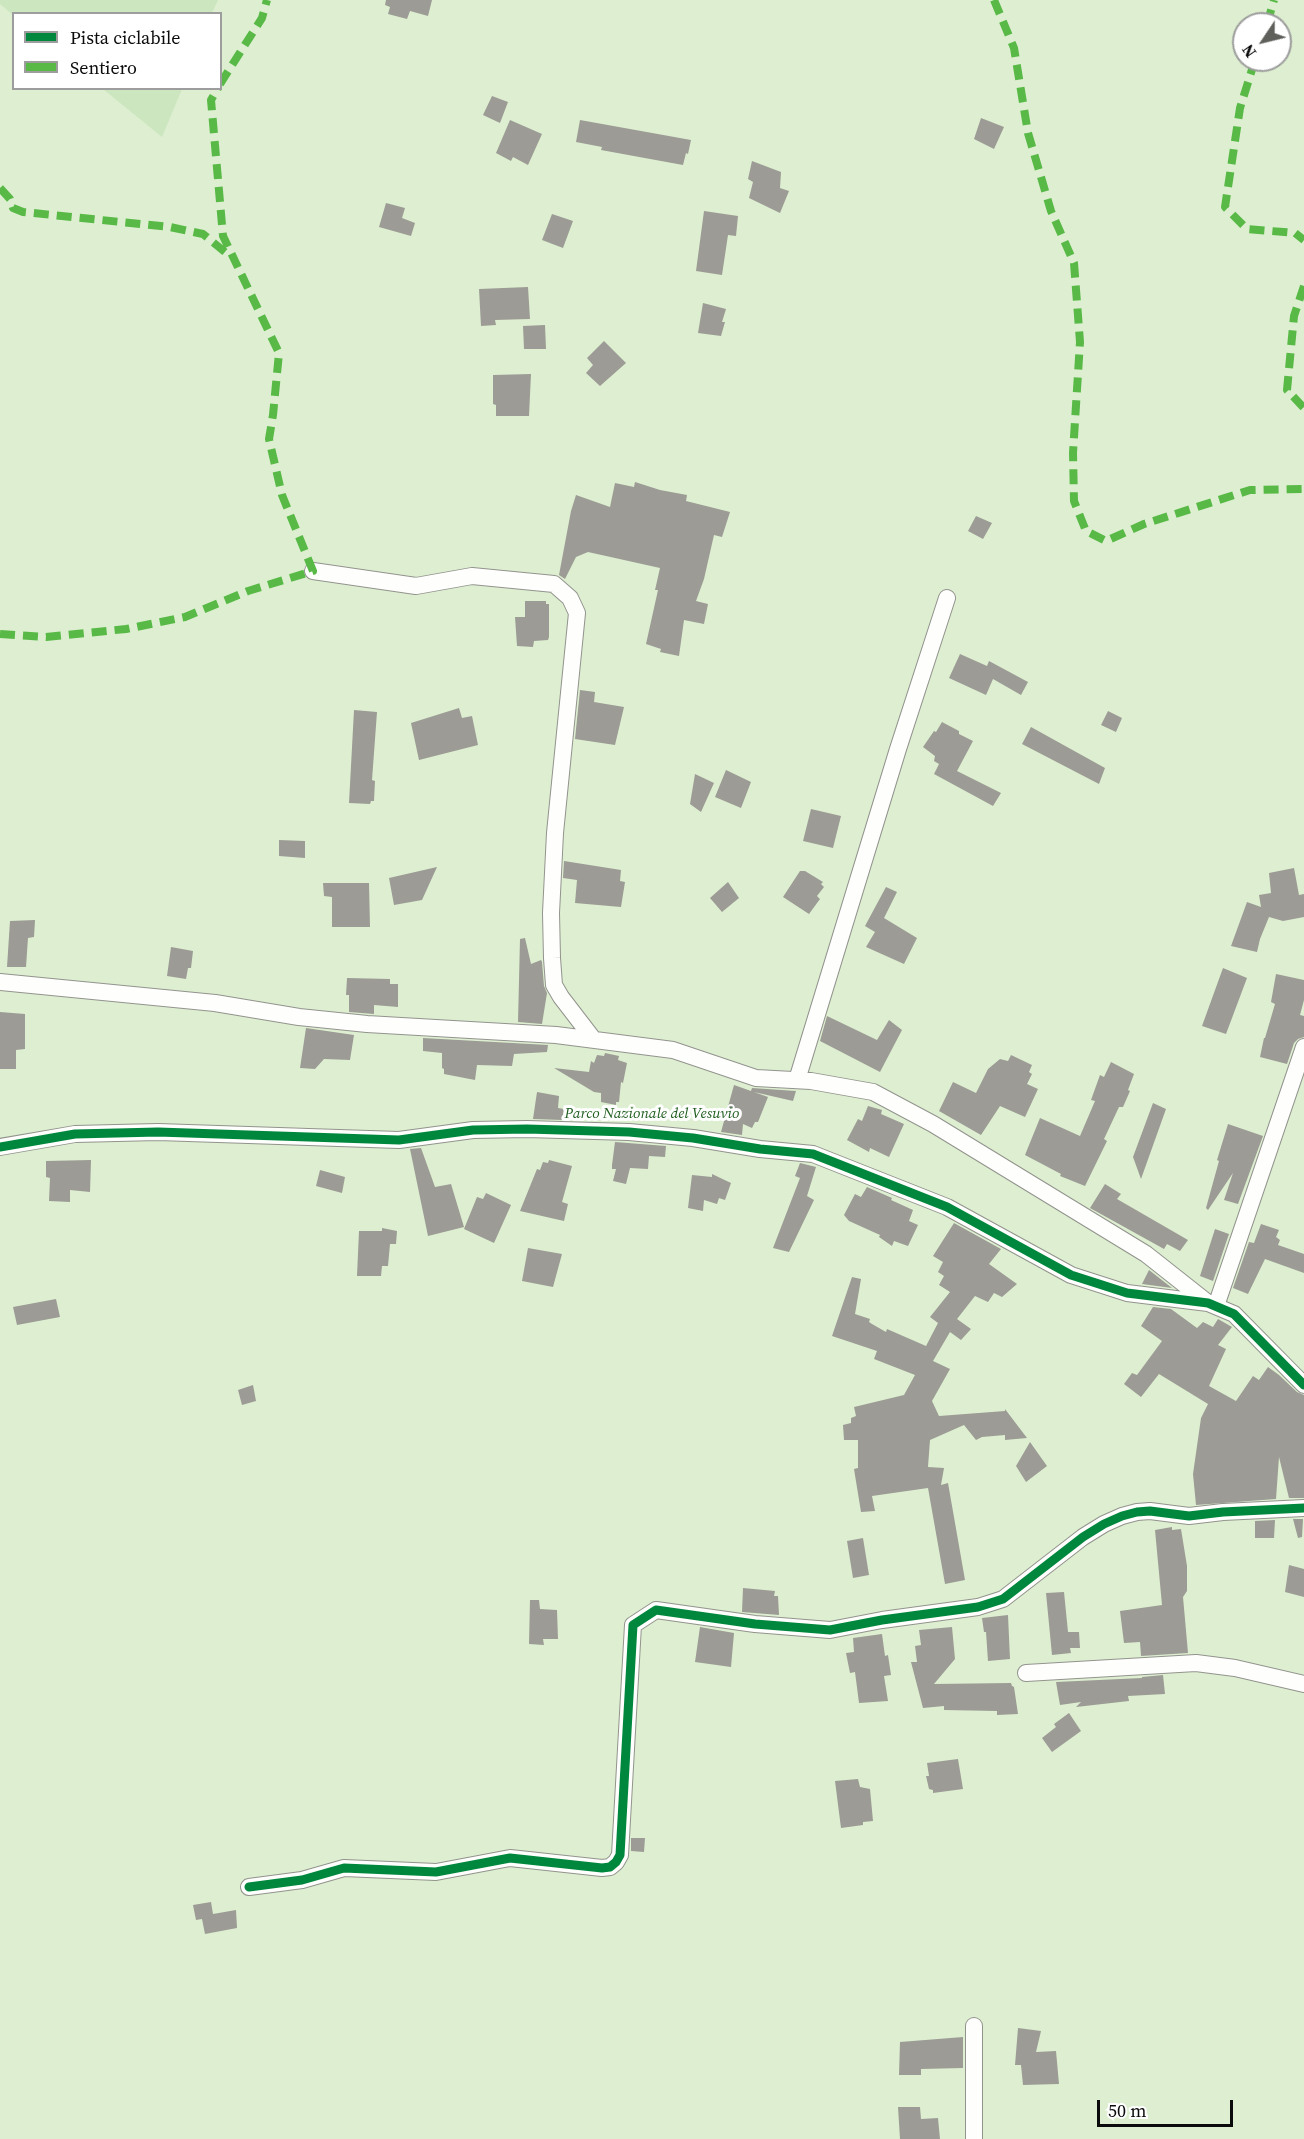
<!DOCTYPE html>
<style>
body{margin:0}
#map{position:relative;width:1304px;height:2139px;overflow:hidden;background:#fafaef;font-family:"Source Serif 4",serif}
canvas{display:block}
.legend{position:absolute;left:12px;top:12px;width:210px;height:78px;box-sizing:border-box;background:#fff;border:2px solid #9d9d9d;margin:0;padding:8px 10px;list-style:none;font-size:18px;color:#0b0b0b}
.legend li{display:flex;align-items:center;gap:12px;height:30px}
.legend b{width:30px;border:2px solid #9d9d9d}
.north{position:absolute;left:1232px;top:12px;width:60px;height:60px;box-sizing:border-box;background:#fff;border:2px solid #9d9d9d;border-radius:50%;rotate:235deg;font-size:16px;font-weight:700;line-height:24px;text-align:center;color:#0b0b0b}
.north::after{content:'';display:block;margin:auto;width:21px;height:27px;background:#5f5f5b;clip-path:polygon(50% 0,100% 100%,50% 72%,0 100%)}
.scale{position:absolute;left:1097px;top:2100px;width:136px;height:27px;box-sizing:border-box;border:3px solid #0b0b0b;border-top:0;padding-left:8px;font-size:18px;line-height:21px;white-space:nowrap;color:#0b0b0b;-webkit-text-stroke:4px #fff;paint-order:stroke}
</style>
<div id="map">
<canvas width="1304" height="2139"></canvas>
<ul class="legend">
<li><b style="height:8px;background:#00873e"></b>Pista ciclabile</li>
<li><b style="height:8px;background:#58b947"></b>Sentiero</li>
</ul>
<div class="north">N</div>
<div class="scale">50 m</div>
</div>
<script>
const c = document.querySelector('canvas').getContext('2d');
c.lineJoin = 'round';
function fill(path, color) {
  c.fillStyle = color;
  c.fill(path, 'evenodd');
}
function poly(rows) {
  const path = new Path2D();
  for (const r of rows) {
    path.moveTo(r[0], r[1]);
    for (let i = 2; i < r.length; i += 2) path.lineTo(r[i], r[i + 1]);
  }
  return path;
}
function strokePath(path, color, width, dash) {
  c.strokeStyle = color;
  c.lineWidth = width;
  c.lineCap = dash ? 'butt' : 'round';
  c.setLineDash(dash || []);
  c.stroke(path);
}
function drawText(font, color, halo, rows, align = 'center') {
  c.font = font + ' "Source Serif 4",serif';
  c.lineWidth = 6;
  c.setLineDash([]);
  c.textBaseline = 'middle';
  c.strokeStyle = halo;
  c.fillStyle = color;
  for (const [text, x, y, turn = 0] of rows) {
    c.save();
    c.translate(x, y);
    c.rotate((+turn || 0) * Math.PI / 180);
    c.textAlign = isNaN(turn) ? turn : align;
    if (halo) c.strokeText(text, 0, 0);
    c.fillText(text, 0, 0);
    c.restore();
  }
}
fill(poly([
 [0,0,1304,0,1304,2139,0,2139],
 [14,14,220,14,220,88,14,88],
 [1244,24,1280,24,1280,60,1244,60]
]), '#ddefd0');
fill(poly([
 [0,0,218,0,212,13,14,14,13,15,0,4],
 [103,89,182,89,162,137]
]), '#cce6bf');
fill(poly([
 [386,0,432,0,428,16,410,11,407,19,388,14,390,7,385,5],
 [492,96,508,102,500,123,483,115],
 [981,118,1004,127,994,149,974,139],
 [510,120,542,134,528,165,513,157,511,161,496,153],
 [580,120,691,140,688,154,686,153,683,165,601,150,602,147,576,142],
 [752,161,781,172,780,188,789,191,780,213,749,198,753,182,748,179],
 [386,203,405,208,402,218,415,223,411,236,379,227],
 [704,211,738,216,736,236,728,235,722,275,696,271],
 [552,214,573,221,563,248,542,240],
 [528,287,530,319,495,320,496,325,481,326,479,289],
 [703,303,726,309,722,322,725,322,721,336,698,333],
 [545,325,546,349,524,349,523,326],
 [604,341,626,363,600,386,586,373,593,365,587,358],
 [531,374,529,416,496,416,496,405,493,404,493,375],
 [635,482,660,490,687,495,686,501,730,512,722,537,714,535,704,579,696,601,708,604,704,624,684,620,679,656,660,652,661,649,646,644,658,590,655,590,660,568,588,552,576,557,565,579,559,575,571,511,576,495,610,507,615,483,634,487],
 [976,516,992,523,983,539,968,531],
 [525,601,546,601,546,604,549,604,549,637,548,640,534,641,533,647,517,646,515,617,525,617],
 [960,654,987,666,989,661,1028,682,1021,695,993,679,986,695,949,678],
 [580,690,595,692,594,702,624,707,615,745,575,739],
 [459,708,462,718,472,716,478,745,419,760,411,723],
 [354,710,377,712,372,780,375,781,374,801,371,801,370,804,349,803],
 [1108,711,1122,718,1116,732,1101,725],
 [942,722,959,731,959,734,973,741,957,771,1001,793,993,806,934,774,939,764,934,761,935,756,923,747,934,731,936,732],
 [1031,727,1105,768,1099,784,1022,744],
 [726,770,751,782,741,808,715,797],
 [695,774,714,783,701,812,690,804],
 [811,809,841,816,833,848,803,841],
 [279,840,305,841,305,858,279,856],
 [564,861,621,870,620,881,625,882,621,907,575,903,577,880,563,878],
 [437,867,422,900,394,905,389,878],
 [1294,868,1299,895,1304,894,1304,917,1283,921,1269,917,1260,939,1257,952,1231,946,1247,902,1261,907,1259,895,1271,893,1269,873],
 [800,871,805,871,823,882,821,884,824,887,817,896,820,899,809,914,783,897],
 [728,882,739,898,722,912,710,898],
 [323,883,369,883,370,927,332,927,332,897,324,896],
 [886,887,897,892,884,918,917,938,904,964,866,947,875,932,865,926],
 [35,920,34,937,28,938,26,967,7,967,10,921],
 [525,938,531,964,541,960,542,962,544,986,547,993,542,1024,518,1022,520,939],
 [171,947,193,951,191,968,188,968,186,979,167,976],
 [1223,968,1247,978,1226,1034,1202,1026],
 [1276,974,1304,980,1304,1000,1300,1015,1304,1016,1304,1037,1298,1039,1294,1043,1287,1064,1260,1057,1264,1038,1265,1038,1275,1004,1271,1002],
 [347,978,390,979,390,984,398,984,398,1007,374,1005,374,1014,349,1012,349,995,346,995],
 [0,1012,25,1014,25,1049,16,1050,16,1069,0,1069],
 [827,1016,877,1040,889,1020,902,1030,880,1072,820,1041],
 [306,1028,354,1035,350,1060,324,1059,315,1069,300,1068],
 [423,1038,548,1045,547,1052,514,1054,512,1066,477,1065,475,1080,444,1074,444,1069,442,1068,442,1053,423,1051],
 [605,1053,619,1056,618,1060,627,1063,623,1083,621,1082,619,1102,616,1102,616,1105,601,1102,601,1093,594,1092,554,1068,589,1072,591,1061,594,1063,597,1055,604,1056],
 [1011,1055,1032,1065,1029,1072,1032,1074,1027,1084,1038,1089,1025,1117,1000,1106,981,1135,939,1111,953,1082,976,1093,988,1069,1000,1059,1008,1061],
 [1111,1062,1134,1074,1128,1090,1130,1091,1123,1107,1119,1107,1104,1139,1107,1141,1085,1186,1060,1176,1061,1174,1025,1155,1040,1118,1080,1136,1095,1101,1091,1100,1100,1075,1104,1077],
 [734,1085,751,1091,752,1088,796,1091,793,1101,754,1092,768,1097,758,1122,755,1122,752,1128,743,1124,742,1135,721,1132],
 [537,1092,559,1096,558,1108,564,1109,562,1120,533,1119],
 [1153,1103,1166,1109,1141,1179,1133,1157],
 [868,1106,882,1110,881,1114,904,1124,889,1157,870,1148,869,1152,847,1140,858,1119,862,1121],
 [1228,1124,1263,1136,1238,1204,1224,1200,1233,1173,1208,1210,1206,1208,1219,1161,1217,1160],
 [615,1142,666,1146,665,1157,649,1156,648,1169,630,1168,626,1184,613,1181,616,1169,612,1169,612,1165],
 [421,1148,435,1187,451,1184,464,1227,428,1236,410,1149],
 [91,1160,90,1192,70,1190,70,1202,49,1201,50,1178,46,1177,46,1161],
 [549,1160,572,1166,562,1202,568,1204,564,1221,520,1211,537,1169,540,1170,543,1162,548,1163],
 [800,1163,816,1167,807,1196,814,1200,789,1252,773,1248,800,1178,795,1176],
 [320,1170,345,1177,342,1193,316,1186],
 [712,1174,731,1183,725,1200,719,1198,717,1204,704,1200,703,1211,688,1208,692,1175,712,1177],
 [1105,1184,1121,1194,1117,1199,1188,1240,1180,1251,1167,1244,1164,1249,1090,1208],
 [867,1187,892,1198,891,1200,913,1210,909,1221,918,1225,908,1246,894,1241,892,1246,879,1237,880,1235,849,1221,844,1215,855,1194,861,1197],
 [486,1193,511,1205,494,1243,464,1229,477,1197,483,1199],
 [954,1223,1001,1249,989,1264,1017,1284,1002,1297,994,1293,988,1302,975,1296,957,1319,971,1329,961,1340,950,1332,933,1361,950,1369,932,1401,939,1416,1005,1411,1005,1409,1027,1438,1005,1440,1005,1435,982,1437,976,1440,964,1425,930,1440,928,1467,944,1468,941,1485,948,1483,965,1580,945,1584,928,1488,872,1496,875,1511,861,1512,854,1469,858,1468,858,1440,844,1440,843,1425,851,1423,851,1418,856,1416,854,1407,904,1395,915,1375,874,1359,877,1351,832,1336,852,1277,861,1279,855,1314,870,1319,869,1322,872,1324,886,1332,887,1329,926,1346,938,1323,930,1317,950,1292,939,1285,944,1276,938,1272,943,1262,933,1256],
 [1261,1224,1279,1230,1276,1237,1280,1240,1278,1245,1304,1254,1304,1273,1265,1259,1248,1294,1233,1288,1249,1242,1254,1243],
 [382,1228,397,1231,396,1244,390,1244,388,1266,382,1266,381,1276,357,1276,359,1231,382,1231],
 [1215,1229,1229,1234,1213,1281,1200,1276],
 [528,1248,562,1254,553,1287,522,1281],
 [1149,1270,1172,1288,1142,1284],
 [56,1299,60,1317,17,1325,13,1307],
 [1153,1307,1171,1309,1197,1328,1203,1322,1213,1327,1218,1319,1232,1327,1218,1345,1226,1349,1209,1386,1236,1401,1253,1376,1259,1380,1268,1367,1279,1375,1297,1392,1304,1395,1304,1498,1289,1498,1279,1457,1276,1499,1196,1505,1193,1474,1201,1418,1208,1404,1159,1374,1141,1397,1124,1384,1132,1373,1137,1375,1162,1341,1141,1326],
 [253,1385,256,1401,242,1405,238,1390],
 [1030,1442,1047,1466,1026,1482,1016,1466],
 [1293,1519,1303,1519,1302,1537,1298,1538],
 [1275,1520,1274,1538,1255,1538,1255,1521],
 [1172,1527,1172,1530,1181,1529,1187,1566,1187,1591,1183,1597,1188,1653,1141,1656,1140,1642,1124,1643,1120,1611,1162,1605,1155,1530],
 [863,1538,869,1575,853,1578,847,1541],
 [1289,1565,1304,1569,1304,1597,1285,1592],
 [743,1588,775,1591,774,1596,778,1596,779,1615,742,1612],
 [1064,1592,1068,1632,1079,1632,1080,1648,1070,1648,1071,1653,1052,1655,1046,1593],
 [530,1600,539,1600,540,1609,557,1610,558,1639,543,1639,544,1645,529,1644],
 [1008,1615,1010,1659,988,1661,986,1632,984,1632,982,1618],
 [700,1627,734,1633,731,1667,695,1662],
 [952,1627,955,1659,934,1684,1011,1683,1012,1686,1014,1687,1018,1714,997,1715,997,1711,944,1710,944,1706,923,1708,911,1662,917,1662,915,1646,921,1645,919,1630],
 [882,1634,885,1656,888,1655,891,1675,884,1676,888,1701,859,1703,855,1672,850,1673,846,1653,854,1652,853,1638],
 [1163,1675,1165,1694,1128,1696,1129,1701,1076,1707,1081,1702,1060,1705,1056,1682,1142,1678,1142,1677],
 [1069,1713,1081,1731,1052,1752,1042,1738,1056,1727,1054,1724],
 [958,1759,963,1789,933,1793,933,1790,929,1789,926,1776,929,1776,927,1763],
 [858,1779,860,1787,870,1789,873,1821,863,1822,863,1825,841,1828,835,1781],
 [631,1838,645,1838,644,1852,631,1851],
 [211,1902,213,1914,236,1910,237,1928,205,1934,202,1919,196,1920,193,1905],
 [1018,2028,1041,2031,1036,2052,1056,2051,1059,2084,1023,2085,1021,2065,1015,2065],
 [963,2037,963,2068,921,2069,921,2075,899,2075,900,2042],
 [898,2107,920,2107,921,2119,938,2118,940,2139,900,2139]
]), '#9c9b95');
const minor = poly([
 [313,571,416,586,472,576,554,584,570,598,577,613,555,833,551,913,552,958,554,985,561,997,594,1040],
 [0,982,215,1003,299,1017,367,1024,556,1035,673,1050,756,1078,811,1081,873,1092,933,1124,1146,1254,1208,1303],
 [797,1080,898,749,947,598],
 [0,1147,75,1134,158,1132,399,1140,473,1130,527,1129,629,1132,693,1138,760,1149,813,1154,947,1207,1071,1275,1127,1293,1208,1303,1234,1314,1304,1385],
 [1216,1306,1304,1047],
 [1026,1673,1196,1663,1235,1668,1304,1684],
 [249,1887,302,1880,344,1868,436,1872,510,1858,602,1868,610,1867,616,1862,620,1855,633,1625,656,1610,755,1624,830,1630,882,1620,978,1607,1003,1599,1083,1537,1104,1524,1122,1516,1137,1512,1150,1511,1189,1516,1223,1512,1304,1508],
 [974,2139,974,2026]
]);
strokePath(minor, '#93938e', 18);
strokePath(minor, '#fefefd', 16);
strokePath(poly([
 [994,0,1014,48,1028,133,1051,211,1074,263,1080,342,1073,453,1074,501,1086,531,1106,541,1144,524,1250,490,1304,489],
 [1267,24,1274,0],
 [1255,60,1240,108,1225,207,1247,229,1295,233,1304,240],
 [220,84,262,18,267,0],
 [0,188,10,199,13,208,23,212,170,227,203,234,231,257],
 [1304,286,1294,316,1287,390,1304,408],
 [0,634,46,637,126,629,185,617,248,591,313,571,282,495,269,439,273,415,279,353,223,236,211,100,218,88]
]), '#58b947', 8, [15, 8]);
strokePath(poly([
 [0,1147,75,1134,158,1132,399,1140,473,1130,527,1129,629,1132,693,1138,760,1149,813,1154,947,1207,1071,1275,1127,1293,1208,1303,1234,1314,1304,1385],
 [249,1887,302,1880,344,1868,436,1872,510,1858,602,1868,610,1867,616,1862,620,1855,633,1625,656,1610,755,1624,830,1630,882,1620,978,1607,1003,1599,1083,1537,1104,1524,1122,1516,1137,1512,1150,1511,1189,1516,1223,1512,1304,1508]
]), '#00873e', 9);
drawText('italic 15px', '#205f20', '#fff', [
 ["Parco Nazionale del Vesuvio",652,1114]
]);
</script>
